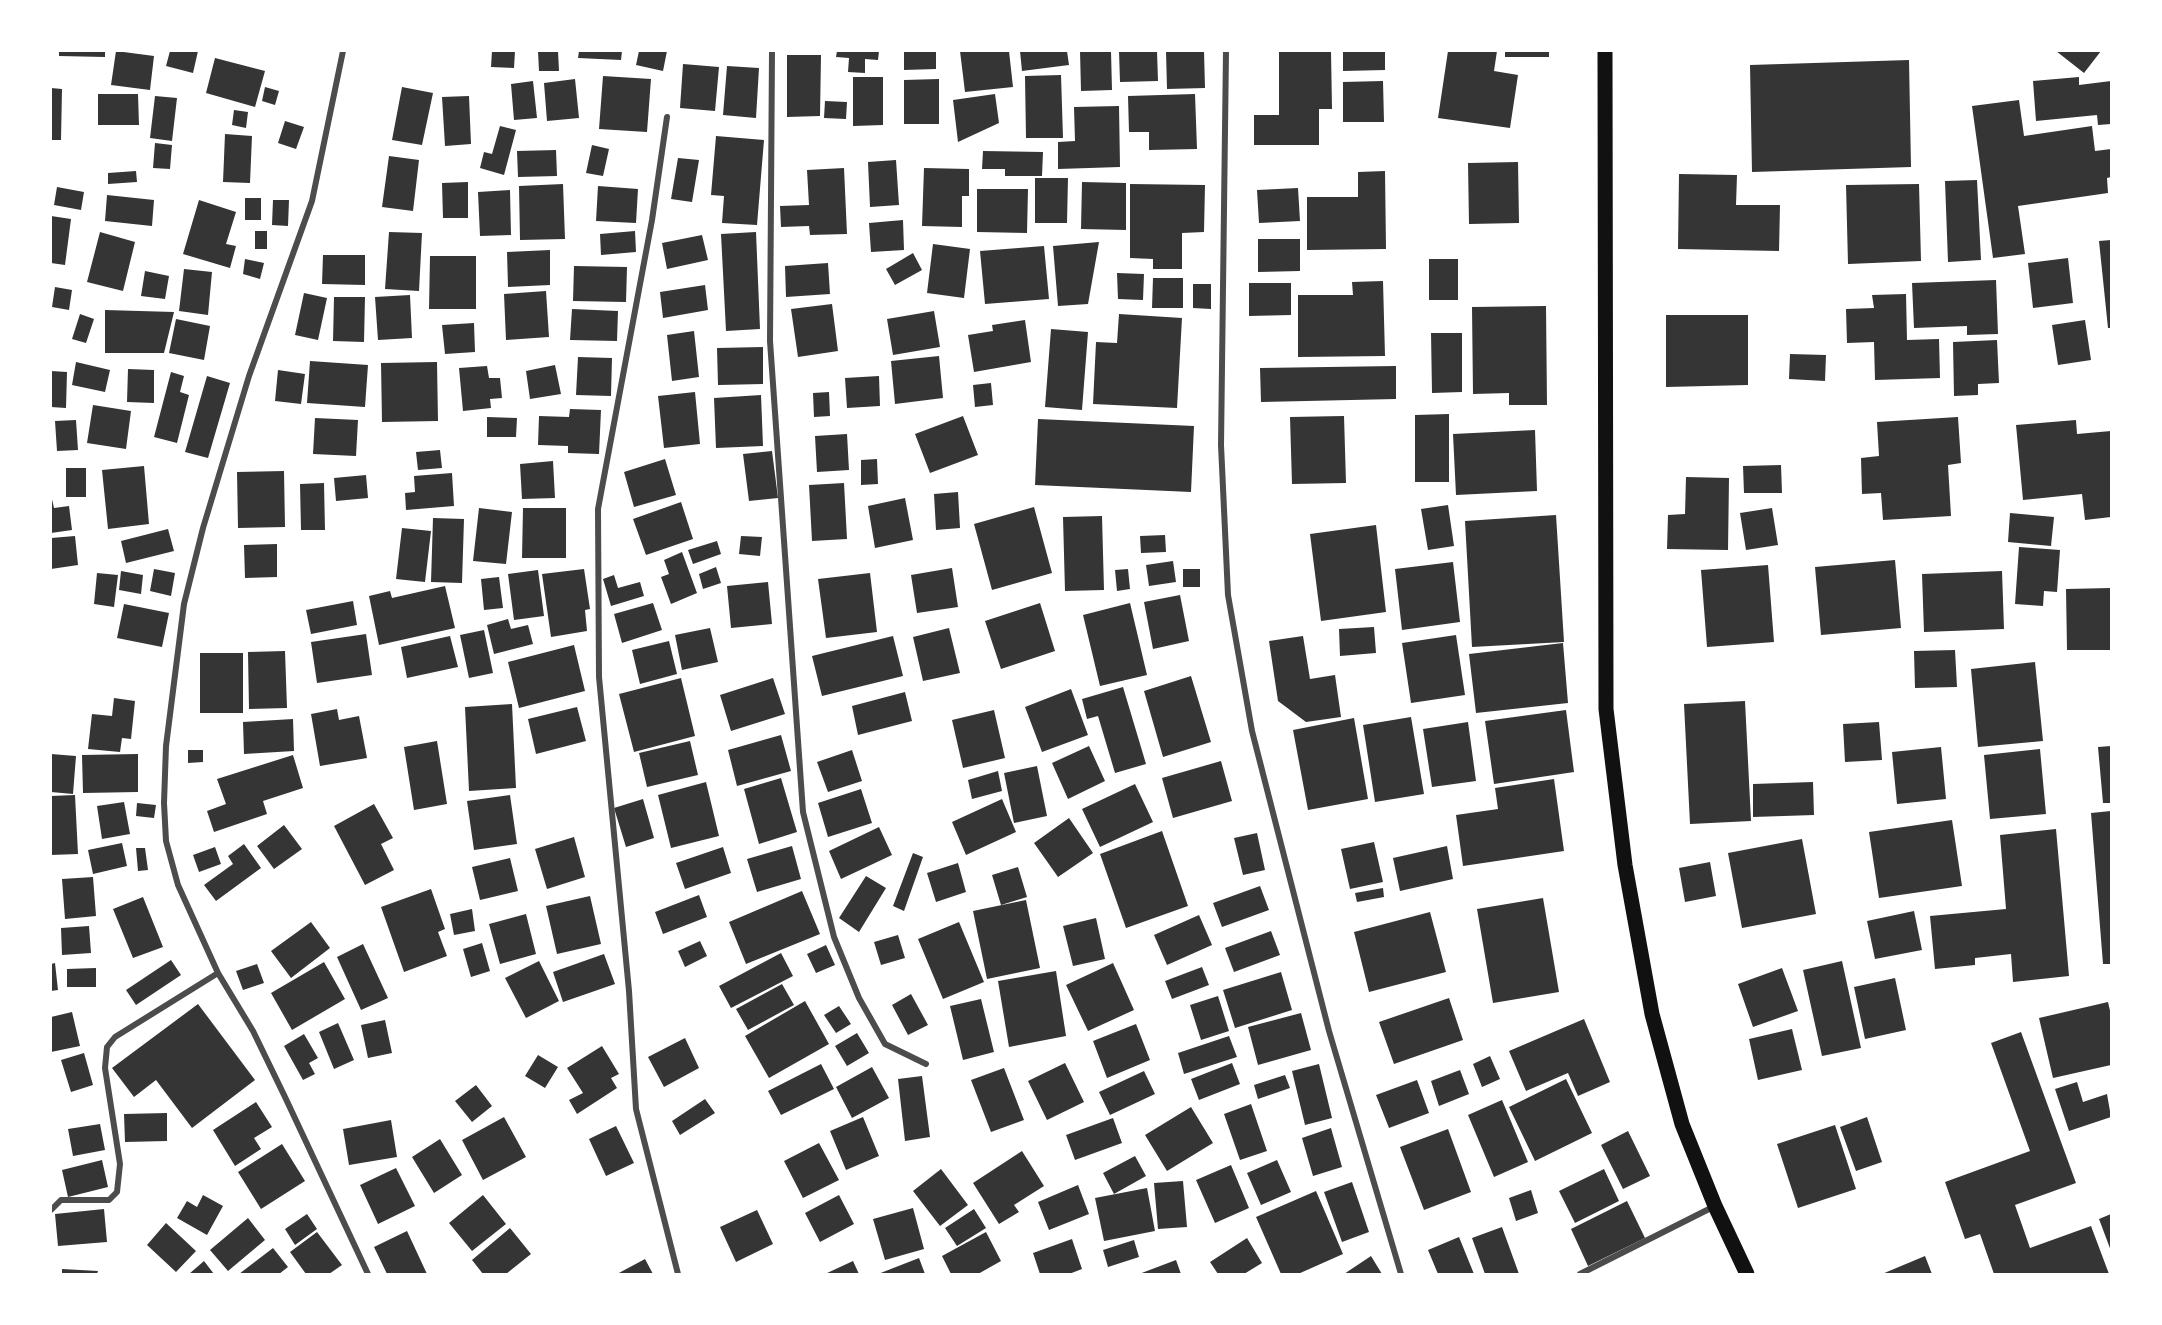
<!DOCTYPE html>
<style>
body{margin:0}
#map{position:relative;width:2162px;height:1325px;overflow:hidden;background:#fff;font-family:"Work Sans",sans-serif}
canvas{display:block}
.frame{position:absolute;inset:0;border:52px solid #fff;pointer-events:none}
</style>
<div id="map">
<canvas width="2162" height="1325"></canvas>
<div class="frame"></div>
</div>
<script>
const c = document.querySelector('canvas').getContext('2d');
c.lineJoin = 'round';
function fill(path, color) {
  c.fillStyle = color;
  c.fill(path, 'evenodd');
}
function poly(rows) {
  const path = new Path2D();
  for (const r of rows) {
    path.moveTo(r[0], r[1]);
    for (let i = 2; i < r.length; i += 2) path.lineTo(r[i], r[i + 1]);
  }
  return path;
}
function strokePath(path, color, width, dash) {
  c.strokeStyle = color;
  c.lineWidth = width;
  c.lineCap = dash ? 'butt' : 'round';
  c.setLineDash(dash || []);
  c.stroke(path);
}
fill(poly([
 [59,51,105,51,105,57,59,56],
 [116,51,154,56,150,90,111,85],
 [170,51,198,51,193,73,166,66],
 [492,51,515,51,514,68,491,67],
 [538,51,558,51,559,71,539,71],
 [579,51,622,51,621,60,578,58],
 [639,51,667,51,663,71,636,65],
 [837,51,879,51,878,60,865,59,865,73,848,72,849,58,836,57],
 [904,51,936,51,936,69,904,70],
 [960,51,1009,51,1013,87,965,92],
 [1020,51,1067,51,1069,65,1022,71],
 [1080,51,1111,51,1112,90,1081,91],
 [1119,51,1157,51,1158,81,1120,82],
 [1166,51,1204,51,1205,88,1167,89],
 [1279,51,1331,51,1332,109,1319,109,1319,145,1254,145,1254,115,1279,115],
 [1343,51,1385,51,1385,70,1343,71],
 [1448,51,1497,51,1494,71,1518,75,1510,128,1438,118],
 [1505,51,1549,51,1549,57,1505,57],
 [2056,51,2101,51,2084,73],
 [787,55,821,55,820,116,787,117],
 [215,58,265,71,255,107,206,93],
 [1909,60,1911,167,1752,172,1750,65],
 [683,64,719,67,715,111,680,108],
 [727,66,759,68,756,118,723,115],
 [1061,75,1063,138,1026,138,1025,76],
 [603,76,651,79,647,132,599,129],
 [853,77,883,77,883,125,853,126],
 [2079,77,2079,85,2111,81,2111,124,2098,125,2097,115,2036,121,2033,81],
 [575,79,579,118,547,121,544,83],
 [939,79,939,124,904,124,904,80],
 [533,81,537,118,514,120,511,84],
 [1383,81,1384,122,1343,122,1343,82],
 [265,87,279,91,275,105,262,101],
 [402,87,433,93,422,145,392,140],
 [51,88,62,89,61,140,51,140],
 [98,94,138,94,139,125,98,125],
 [995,94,999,123,958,142,953,100],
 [1195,94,1197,149,1149,150,1149,132,1129,132,1128,96],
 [155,96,177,98,172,141,150,138],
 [469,96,471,144,445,146,442,97],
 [2019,100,2024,136,2092,126,2095,151,2111,149,2111,177,2107,178,2108,193,2018,206,2025,254,1993,258,1972,106],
 [825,101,847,102,846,119,824,118],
 [1119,106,1120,167,1058,169,1058,142,1075,141,1074,107],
 [234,110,248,112,246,128,232,125],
 [285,121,304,127,296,149,278,143],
 [500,126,516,130,504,175,480,168,484,152,492,154],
 [225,134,252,136,250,183,223,182],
 [716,136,764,140,757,225,722,223,724,196,711,195],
 [155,143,172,145,170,169,153,168],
 [592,145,609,149,603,176,586,173],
 [556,150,557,176,518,177,517,151],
 [983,151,1043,152,1042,176,1005,176,1005,169,982,169],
 [389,156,419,160,413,211,382,207],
 [678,158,699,160,692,202,671,199],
 [896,160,899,205,870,207,868,162],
 [1518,162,1519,223,1469,224,1468,163],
 [844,168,847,234,810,235,809,226,781,227,780,206,809,205,807,170],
 [924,168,969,169,969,196,962,196,962,227,922,226],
 [136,171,137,182,108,184,108,173],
 [1385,171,1386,249,1307,250,1307,197,1358,197,1358,172],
 [1679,174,1737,175,1736,205,1780,205,1779,251,1678,249],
 [1035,178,1068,178,1067,223,1035,223],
 [1977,180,1981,260,1948,262,1945,181],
 [468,182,468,218,443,218,442,183],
 [1082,182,1126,183,1126,230,1081,229],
 [563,184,565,239,520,240,519,186],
 [1130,184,1205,185,1204,232,1182,233,1182,269,1153,269,1153,259,1130,258],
 [1919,184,1921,261,1848,264,1846,185],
 [598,186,638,189,636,223,596,221],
 [57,187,84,192,81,210,54,205],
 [1298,188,1300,221,1259,223,1257,190],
 [977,189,1028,189,1027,233,977,232],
 [510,190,511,235,480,236,478,192],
 [107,195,154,200,152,226,105,221],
 [245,198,261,198,261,220,245,220],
 [199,200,236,212,226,244,236,246,230,268,183,254],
 [273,200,289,200,288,226,272,225],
 [51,216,71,219,65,265,51,263],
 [903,220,904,250,871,252,869,223],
 [255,231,267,231,267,249,255,249],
 [635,231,636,252,601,255,600,234],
 [100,232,135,242,123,291,87,282],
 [389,232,422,233,419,291,385,289],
 [756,232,760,329,726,331,721,234],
 [702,235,708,260,667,269,662,243],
 [1258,239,1300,239,1300,271,1258,272],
 [2111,240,2111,328,2108,328,2099,241],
 [1099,242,1088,304,1058,306,1053,246],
 [933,244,970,249,964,298,927,293],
 [1044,246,1049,299,985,304,980,251],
 [550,250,550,285,508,287,507,252],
 [913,253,922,270,895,285,886,269],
 [323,255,365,255,365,285,322,284],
 [430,256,476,256,476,309,429,309],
 [2068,258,2073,303,2033,308,2028,263],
 [245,259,264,263,260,279,243,274],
 [1429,259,1458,259,1458,300,1429,300],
 [828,263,830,294,786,297,785,266],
 [574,266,627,267,626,302,573,301],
 [184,269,212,272,208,315,179,311],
 [145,271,169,276,165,299,141,296],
 [1117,273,1144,274,1143,300,1118,299],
 [1153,278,1183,278,1183,308,1152,308],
 [1996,280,1998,334,1967,335,1967,326,1914,328,1912,283],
 [1383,281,1385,356,1298,357,1298,295,1353,295,1352,282],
 [1249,283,1291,283,1291,315,1249,316],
 [1193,284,1211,284,1211,309,1193,308],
 [705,285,708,310,663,318,660,292],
 [55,287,72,290,69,310,52,307],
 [546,291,549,337,506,340,504,294],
 [304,293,327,298,318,340,295,335],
 [1906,294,1907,340,1939,339,1940,378,1875,380,1874,342,1847,343,1846,309,1874,308,1872,295],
 [410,295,412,338,378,340,375,297],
 [334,297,365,297,364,342,333,341],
 [832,304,838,351,798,357,791,309],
 [1546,306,1547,405,1509,405,1509,393,1473,394,1472,307],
 [572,309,618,311,617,341,570,340],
 [105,310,174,312,164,353,105,353],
 [934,311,940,347,893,355,887,319],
 [80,314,94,319,86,343,72,339],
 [1119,314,1182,318,1177,408,1093,404,1096,342,1117,343],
 [1666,315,1748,315,1748,385,1666,387],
 [176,319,210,326,204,360,169,353],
 [1025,320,1031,362,974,372,968,335,993,331,992,325],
 [2085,320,2091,360,2058,365,2052,325],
 [474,323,475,352,445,354,442,325],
 [1051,329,1088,332,1082,410,1045,407],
 [694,331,699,377,672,381,667,335],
 [1431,333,1462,333,1462,392,1432,393],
 [1997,340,1999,383,1978,384,1978,395,1954,396,1953,342],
 [763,347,763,384,718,385,717,348],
 [1790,354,1826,355,1825,381,1789,379],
 [939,356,943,398,895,404,891,361],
 [578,357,612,358,611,396,576,395],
 [310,361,368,365,365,407,307,403],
 [76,362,110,370,105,392,72,385],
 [437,362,438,421,382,422,381,363],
 [555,365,561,394,530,399,526,371],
 [487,366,489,378,500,378,502,398,490,399,491,408,463,411,459,368],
 [1396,366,1396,399,1261,402,1260,368],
 [128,369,154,370,154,403,127,402],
 [278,370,305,374,301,404,275,401],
 [51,371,67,372,66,408,51,407],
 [171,372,184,376,180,392,189,395,177,443,154,437],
 [207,376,230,383,208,458,185,452],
 [879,376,880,406,847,408,845,378],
 [991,383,993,405,975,407,973,385],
 [695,392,700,444,664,448,658,396],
 [829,392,830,416,814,417,813,393],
 [761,395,763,446,716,448,714,398],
 [93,405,131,411,126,449,87,443],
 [570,409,601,410,599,454,568,453,568,446,538,445,539,416,569,417],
 [1449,414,1449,482,1415,482,1415,415],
 [963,416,978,455,930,473,915,434],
 [1344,416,1346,483,1292,484,1290,417],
 [487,417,517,418,516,437,487,437],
 [1958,417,1961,463,1948,465,1951,516,1883,520,1881,493,1862,494,1861,458,1879,456,1877,422],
 [315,418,358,420,356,456,313,454],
 [1038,419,1194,426,1191,492,1035,485],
 [76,420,78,450,57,451,55,421],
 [2076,420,2077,434,2111,431,2111,517,2085,520,2082,494,2023,500,2016,425],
 [1535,430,1537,491,1456,495,1453,434],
 [847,434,849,470,817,472,815,436],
 [440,450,442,468,418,470,416,452],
 [772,451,778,498,749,501,743,454],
 [665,459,676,495,634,507,624,472],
 [877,459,878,484,861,485,861,460],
 [553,461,555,498,522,499,520,464],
 [1781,465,1782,493,1744,493,1743,466],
 [144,466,149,524,108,529,102,470],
 [66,468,86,468,86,497,66,497],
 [284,471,285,527,238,528,237,472],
 [452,473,454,506,406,510,405,493,415,492,414,476],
 [366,475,368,498,336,501,334,478],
 [1686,477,1729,478,1728,550,1667,549,1668,515,1685,514],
 [324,483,325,530,301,530,300,484],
 [844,483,847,539,812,541,809,485],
 [958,492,960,528,936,530,934,494],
 [51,495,54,508,69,506,72,530,51,533],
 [905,498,913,540,875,548,868,506],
 [681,502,693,539,646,555,633,519],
 [1448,505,1454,546,1428,550,1421,509],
 [1034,507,1052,573,992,590,974,524],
 [479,508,512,512,506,564,473,561],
 [523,508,566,508,566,558,522,558],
 [1772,508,1778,545,1746,550,1740,513],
 [2010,513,2054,517,2051,546,2008,542],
 [1556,515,1564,642,1472,647,1465,521],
 [1102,516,1104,590,1065,591,1063,517],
 [433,518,464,519,462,583,431,582],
 [1376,525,1386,612,1321,621,1310,534],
 [402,528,431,531,425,582,396,579],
 [168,529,174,551,126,563,121,541],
 [1165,535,1166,552,1141,553,1140,536],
 [75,536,78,565,51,569,51,538],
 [741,536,762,537,760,556,739,554],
 [717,541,721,554,693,564,688,550],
 [277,544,277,577,245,578,244,545],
 [2019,547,2060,550,2057,592,2044,591,2043,606,2015,604],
 [682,552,697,593,671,604,661,577,669,574,664,560],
 [1895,560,1901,628,1821,635,1815,567],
 [1173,561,1176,582,1149,586,1146,565],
 [1453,562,1460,622,1402,630,1395,569],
 [1768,565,1774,642,1707,647,1701,570],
 [716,567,721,583,703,589,699,574],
 [952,568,958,607,917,613,911,575],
 [154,569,175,573,171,596,150,591],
 [584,569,590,609,585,610,587,631,551,637,542,574],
 [1128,569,1130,589,1117,591,1115,570],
 [1183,569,1200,569,1200,587,1183,587],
 [538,570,544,616,514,620,508,574],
 [121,571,143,575,141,594,119,590],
 [2002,571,2004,629,1924,632,1922,574],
 [97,573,118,575,114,607,94,604],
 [870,573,877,632,826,638,818,579],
 [614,575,618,588,640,582,644,596,611,606,603,579],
 [499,577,503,608,484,610,481,579],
 [768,582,772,624,731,628,727,586],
 [445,586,455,628,379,645,369,596,390,591,392,598],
 [2111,588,2111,650,2067,650,2066,589],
 [1180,595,1189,641,1153,649,1144,602],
 [353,601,357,625,311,634,306,610],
 [653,603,662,630,622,643,614,614],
 [1040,603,1055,651,1001,669,985,621],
 [1130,603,1147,675,1100,686,1083,615],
 [124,604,169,613,162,647,117,638],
 [508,619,511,629,528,625,533,644,494,654,487,625],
 [1374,627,1376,653,1340,656,1339,629],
 [710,628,718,662,682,670,675,635],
 [949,628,960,673,923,681,913,637],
 [484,630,493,673,469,678,460,635],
 [366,634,372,675,317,683,311,642],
 [1456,635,1465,695,1411,703,1402,643],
 [450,636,458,667,407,678,401,647],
 [893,636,903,676,822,696,812,656],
 [1303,636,1310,679,1335,675,1341,717,1306,722,1278,701,1269,641],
 [669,641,677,674,640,684,632,650],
 [1563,643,1568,703,1476,713,1469,654],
 [574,645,585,691,519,708,508,662],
 [1955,650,1957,687,1915,688,1914,651],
 [285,651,287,708,249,709,248,652],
 [200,653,243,653,243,713,200,713],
 [2035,662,2043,741,1978,747,1971,669],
 [1191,676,1211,742,1163,757,1144,691],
 [681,678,695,736,634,752,619,694],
 [773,678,785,714,731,731,720,695],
 [1123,687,1146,764,1115,773,1098,716,1087,719,1082,699],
 [1071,689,1088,735,1042,752,1025,707],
 [905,692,912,721,858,735,852,706],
 [114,698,135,701,131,739,122,738,120,752,88,749,92,714,112,716],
 [1745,701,1751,821,1690,824,1684,704],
 [512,704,516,788,469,791,465,707],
 [577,707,586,741,536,754,528,719],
 [337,709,339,720,359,716,367,758,320,766,311,714],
 [994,710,1005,758,963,768,952,720],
 [1566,710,1574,772,1494,784,1485,721],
 [1411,717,1424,794,1375,802,1363,725],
 [1354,718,1368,799,1308,810,1293,730],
 [293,719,294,751,244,754,243,722],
 [1468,722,1476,781,1432,787,1423,729],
 [1879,722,1882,760,1845,762,1843,724],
 [781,735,791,771,737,786,728,750],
 [437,741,447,804,414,810,404,747],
 [690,741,698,775,647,787,639,753],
 [1089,746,1105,781,1068,799,1052,763],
 [2111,746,2111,803,2103,803,2098,747],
 [1941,747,1946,799,1897,804,1892,752],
 [2040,749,2046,814,1990,819,1984,755],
 [188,750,203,750,203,762,188,763],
 [852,750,862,781,828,792,817,762],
 [51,754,76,756,73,794,51,792],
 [138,754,138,792,83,793,82,755],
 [293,755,303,788,263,801,267,814,214,832,207,811,226,804,217,779],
 [1221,761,1232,801,1173,818,1162,778],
 [1037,766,1047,816,1014,823,1004,773],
 [998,771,1002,791,972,799,968,780],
 [781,778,797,832,759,844,744,789],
 [1554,779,1564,851,1463,866,1456,815,1498,809,1495,788],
 [706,782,719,836,671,848,658,795],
 [1813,782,1814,815,1753,817,1753,784],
 [1135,784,1153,822,1100,847,1082,809],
 [861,789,872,823,828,837,818,803],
 [75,795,78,854,51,855,51,796],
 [510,795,517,844,474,850,467,801],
 [643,799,654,838,626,847,614,808],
 [1002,799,1016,832,966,855,952,822],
 [124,802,130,834,102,839,97,806],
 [137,803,156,805,154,818,136,816],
 [374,804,393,838,381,844,394,870,365,885,334,826],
 [2111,811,2111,964,2103,964,2091,813],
 [1069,818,1093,853,1058,877,1034,843],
 [1952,820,1962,886,1879,898,1869,832],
 [284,825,302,849,274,869,257,846],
 [879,827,892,855,841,879,829,851],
 [2056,829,2069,976,2013,982,2011,954,1975,958,1975,965,1935,969,1930,916,2006,909,2000,835],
 [1162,831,1188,906,1126,928,1100,854],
 [1257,833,1265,870,1243,875,1234,838],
 [574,837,585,877,547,889,535,849],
 [1802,839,1816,914,1742,928,1728,853],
 [1374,842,1383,882,1350,889,1341,849],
 [122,843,127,866,93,874,88,850],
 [244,844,261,868,216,901,204,885,233,864,228,856],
 [792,846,801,879,757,892,747,859],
 [1447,846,1453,879,1400,891,1393,858],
 [215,847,221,864,199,872,193,855],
 [723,847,731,873,685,889,676,863],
 [136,848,145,848,148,870,138,871],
 [913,853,923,857,904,911,893,906],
 [510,858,518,891,480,900,472,867],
 [1710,862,1716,896,1685,902,1679,868],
 [958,863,966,892,936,902,927,873],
 [1018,867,1027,897,1001,905,992,875],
 [866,876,886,888,859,932,839,918],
 [93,877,96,916,65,919,62,879],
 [1260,886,1269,910,1222,927,1213,903],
 [1383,888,1384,897,1357,902,1355,893],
 [431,889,445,929,438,932,447,956,404,972,381,907],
 [802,891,820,934,746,964,729,922],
 [699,895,707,917,663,934,655,912],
 [590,896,601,944,557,954,546,906],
 [143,897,163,947,133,958,113,909],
 [1543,898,1559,992,1493,1003,1477,909],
 [1026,900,1040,968,987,979,973,911],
 [472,909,475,931,454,935,450,914],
 [1914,911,1922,950,1875,959,1867,921],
 [1430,912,1446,972,1369,992,1354,932],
 [526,914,536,954,500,964,489,924],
 [1199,915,1212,945,1167,965,1154,935],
 [1096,918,1105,959,1073,966,1063,926],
 [311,922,330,948,291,978,271,951],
 [959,922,984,982,943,999,918,939],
 [89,926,91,953,62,955,61,928],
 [1271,931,1280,955,1234,972,1225,948],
 [898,935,905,958,881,965,874,942],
 [700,941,707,956,685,967,678,951],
 [482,943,490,971,471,977,463,949],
 [363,944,388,998,361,1010,337,957],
 [826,945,835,965,816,973,807,954],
 [781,953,793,976,731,1008,719,986],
 [604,954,615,984,563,1002,553,972],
 [171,960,181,975,136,1005,126,990],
 [539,961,559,1001,526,1018,505,978],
 [1842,961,1861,1048,1822,1056,1803,970],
 [324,962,345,999,292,1030,271,993],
 [55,963,58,990,51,991,51,964],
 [1113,963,1134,1010,1088,1031,1066,985],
 [257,964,264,983,243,990,236,971],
 [1202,967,1209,985,1172,999,1165,981],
 [96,968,96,987,67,987,67,969],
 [1782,968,1798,1011,1753,1027,1738,984],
 [1056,971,1066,1036,1009,1047,998,981],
 [1281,972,1292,1010,1235,1028,1223,990],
 [1895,978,1906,1030,1865,1039,1854,987],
 [782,984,794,1005,748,1030,736,1009],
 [911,994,928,1025,908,1035,892,1005],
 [1218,996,1229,1031,1201,1040,1190,1005],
 [1449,998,1463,1040,1394,1064,1379,1022],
 [981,999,994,1052,963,1060,950,1006],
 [805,1001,829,1044,769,1078,745,1036],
 [2108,1002,2111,1015,2111,1065,2053,1078,2039,1018],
 [198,1004,255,1080,192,1128,156,1080,134,1097,112,1068],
 [839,1006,851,1024,836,1033,824,1015],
 [72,1012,80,1046,51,1052,51,1017],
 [1301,1013,1311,1050,1258,1065,1248,1027],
 [1584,1019,1610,1082,1578,1096,1568,1073,1526,1091,1509,1051],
 [385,1020,392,1053,368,1058,361,1025],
 [338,1023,354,1060,334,1069,319,1032],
 [1136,1024,1150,1060,1107,1078,1093,1041],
 [1792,1029,1802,1070,1758,1080,1749,1039],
 [2021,1032,2076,1183,2015,1205,2030,1248,2091,1226,2109,1274,1994,1274,1980,1234,1965,1239,1945,1182,2030,1151,1991,1043],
 [857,1033,869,1053,847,1066,835,1046],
 [304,1034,318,1058,309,1063,315,1074,303,1080,284,1046],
 [1229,1036,1237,1057,1184,1074,1178,1053],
 [685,1038,699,1068,664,1087,648,1057],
 [602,1046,619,1074,611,1078,617,1088,577,1114,569,1100,583,1093,567,1068],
 [84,1053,93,1085,71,1092,61,1060],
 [538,1055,558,1067,545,1088,525,1076],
 [1490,1056,1500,1079,1482,1087,1473,1064],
 [1065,1063,1084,1102,1047,1120,1028,1081],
 [1232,1063,1240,1084,1199,1100,1191,1079],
 [821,1064,834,1089,781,1115,768,1091],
 [1319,1064,1332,1118,1305,1125,1292,1071],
 [872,1067,889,1098,852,1118,836,1087],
 [1004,1068,1024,1120,991,1132,971,1080],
 [1460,1070,1469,1094,1439,1106,1431,1081],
 [1144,1071,1155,1094,1110,1115,1099,1092],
 [1285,1075,1290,1088,1258,1099,1254,1085],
 [922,1076,930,1137,905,1141,898,1079],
 [1566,1079,1592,1133,1535,1161,1509,1107],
 [1417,1080,1429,1113,1389,1128,1376,1095],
 [2077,1082,2083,1102,2107,1094,2111,1117,2069,1131,2055,1089],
 [476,1085,492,1106,472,1122,455,1101],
 [705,1099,715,1113,680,1135,672,1121],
 [1502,1100,1528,1162,1494,1177,1468,1115],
 [256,1102,272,1127,254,1138,261,1149,235,1166,213,1130],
 [1251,1104,1267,1151,1240,1160,1224,1114],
 [1191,1107,1213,1143,1167,1171,1145,1135],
 [167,1113,167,1141,125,1142,124,1114],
 [504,1117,526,1157,483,1180,462,1140],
 [863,1117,879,1156,846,1170,830,1131],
 [1867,1117,1882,1162,1856,1171,1840,1127],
 [1113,1118,1122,1143,1075,1160,1066,1135],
 [391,1120,397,1157,349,1165,343,1129],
 [100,1124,105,1150,73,1156,68,1129],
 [1835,1125,1856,1189,1798,1208,1777,1144],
 [616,1126,634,1163,606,1176,589,1139],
 [1331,1128,1342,1167,1313,1176,1302,1138],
 [1448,1129,1471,1192,1424,1210,1400,1147],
 [1628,1131,1650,1176,1623,1189,1601,1145],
 [440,1139,462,1175,434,1193,412,1157],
 [819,1143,839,1180,803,1198,784,1161],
 [282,1144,305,1181,261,1209,238,1172],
 [1022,1151,1044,1186,1014,1205,1019,1212,999,1224,973,1183],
 [1135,1156,1146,1176,1114,1194,1103,1173],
 [102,1160,108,1187,68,1197,62,1170],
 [1277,1160,1291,1192,1261,1205,1247,1173],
 [1231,1165,1249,1208,1215,1223,1196,1180],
 [396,1168,415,1206,378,1224,360,1185],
 [941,1169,968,1205,940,1226,913,1191],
 [1604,1169,1619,1201,1575,1223,1559,1191],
 [1183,1181,1187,1227,1158,1229,1154,1183],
 [1352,1182,1369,1232,1342,1242,1324,1192],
 [1078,1185,1089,1214,1049,1230,1038,1202],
 [1147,1188,1155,1231,1104,1241,1095,1198],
 [1531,1190,1538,1213,1516,1221,1509,1198],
 [1316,1191,1343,1254,1298,1274,1281,1274,1256,1217],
 [203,1195,223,1206,207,1235,177,1218,187,1201,197,1207],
 [483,1195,506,1224,472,1251,449,1223],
 [839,1195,854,1224,820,1242,805,1213],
 [1627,1201,1645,1238,1588,1266,1571,1229],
 [913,1208,924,1249,885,1260,873,1219],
 [104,1209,107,1242,58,1246,55,1214],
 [974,1209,986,1228,957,1246,945,1228],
 [757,1210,773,1244,736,1262,720,1227],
 [307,1214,317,1229,295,1245,285,1229],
 [2111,1214,2111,1251,2099,1219],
 [248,1218,265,1240,228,1271,210,1250],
 [166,1223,196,1251,176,1272,147,1245],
 [1502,1227,1519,1274,1485,1274,1472,1238],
 [510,1228,531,1254,506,1274,483,1274,472,1260],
 [407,1231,427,1274,387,1274,374,1247],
 [317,1232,342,1265,329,1274,306,1274,290,1252],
 [986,1232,1001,1261,978,1274,951,1274,942,1256],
 [1459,1237,1474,1274,1438,1274,1428,1250],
 [1247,1238,1262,1263,1244,1274,1218,1274,1210,1262],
 [1072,1239,1082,1269,1069,1274,1040,1274,1033,1253],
 [1134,1240,1139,1257,1108,1267,1103,1250],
 [273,1248,288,1267,279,1274,239,1274],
 [1371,1256,1382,1274,1344,1274],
 [1925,1256,1932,1274,1882,1274],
 [919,1258,925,1274,878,1274],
 [645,1259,653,1274,617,1274],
 [1176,1260,1181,1274,1139,1274],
 [204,1261,214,1274,189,1274],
 [853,1261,859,1274,825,1274],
 [62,1269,98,1271,97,1274,62,1274]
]), '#353535');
strokePath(poly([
 [343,51,312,201,249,376,203,528,184,604,166,746,164,803,166,841,178,885,218,973,253,1031,285,1097,368,1274],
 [772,51,770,341,803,812,834,937,859,998,885,1044,926,1064],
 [1226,51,1221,445,1228,595,1252,731,1329,1031,1401,1274],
 [667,117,652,220,598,509,599,677,629,991,636,1109,678,1274],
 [51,1210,61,1200,109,1200,117,1192,120,1164,105,1068,107,1047,115,1037,218,973],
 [1580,1274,1713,1207]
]), '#4c4c4c', 6);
strokePath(poly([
 [1605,51,1606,709,1625,865,1652,1014,1682,1124,1715,1206,1747,1274]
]), '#111', 15);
</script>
